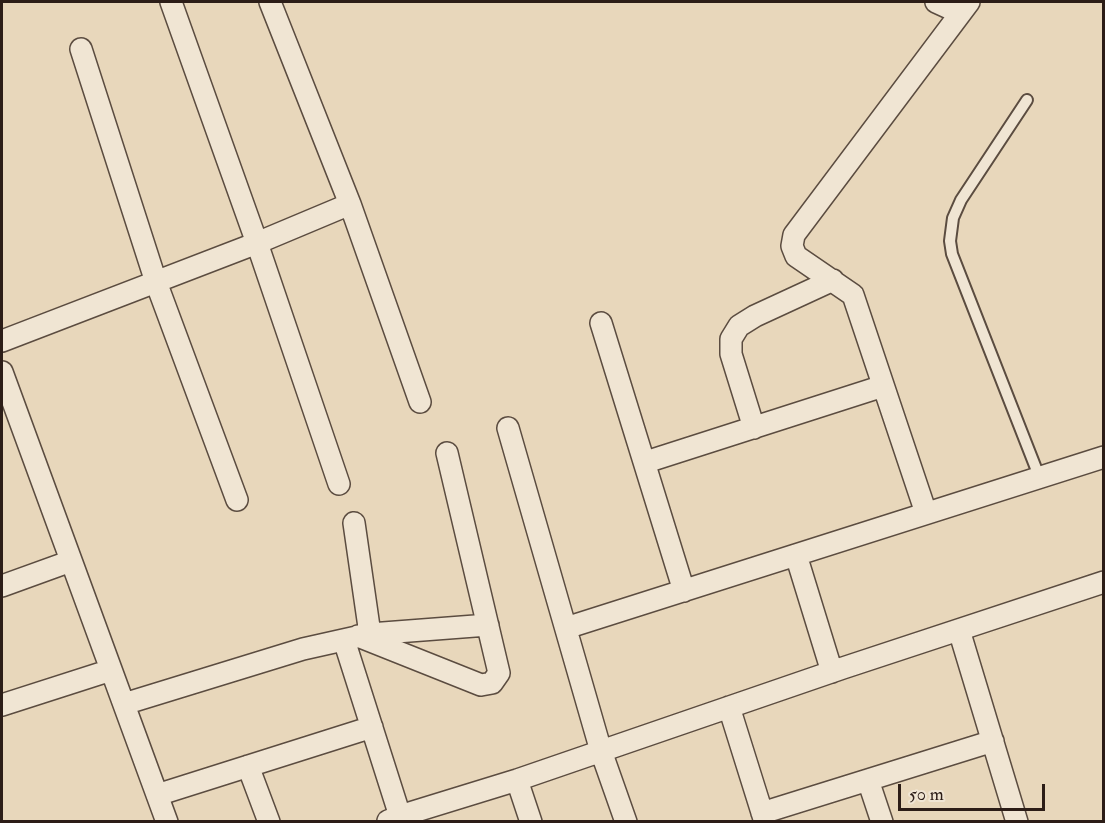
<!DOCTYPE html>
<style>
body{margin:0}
#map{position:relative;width:1105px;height:823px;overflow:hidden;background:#e8d7bb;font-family:"IM FELL Double Pica",serif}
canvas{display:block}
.frame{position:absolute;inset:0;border:3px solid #2c1d17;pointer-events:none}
.scale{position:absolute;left:898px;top:784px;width:147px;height:27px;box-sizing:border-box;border:3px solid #2c1d17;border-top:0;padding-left:8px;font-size:18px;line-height:21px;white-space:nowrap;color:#2c1d17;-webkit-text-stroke:4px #f0e5d3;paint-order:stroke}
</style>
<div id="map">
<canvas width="1105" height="823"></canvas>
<div class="frame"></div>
<div class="scale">50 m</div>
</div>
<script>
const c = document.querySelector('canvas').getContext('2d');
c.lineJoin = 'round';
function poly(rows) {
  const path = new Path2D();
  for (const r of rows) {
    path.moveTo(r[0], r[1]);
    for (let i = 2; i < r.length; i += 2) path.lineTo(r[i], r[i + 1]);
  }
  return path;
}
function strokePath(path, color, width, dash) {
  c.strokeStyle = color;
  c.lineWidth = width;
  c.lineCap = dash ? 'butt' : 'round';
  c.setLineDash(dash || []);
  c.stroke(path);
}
const service = poly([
 [1027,100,961,200,953,218,950,241,952,254,1039,476]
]);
const minor = poly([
 [171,2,257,243,339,484],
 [270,2,350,204,420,402],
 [936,2,960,13],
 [81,49,156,282,237,500],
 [601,323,684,591],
 [2,341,257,243,350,204],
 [2,372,167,822],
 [508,428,601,751,626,822],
 [754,428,731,354,731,339,739,326,755,316,833,280],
 [646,462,883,386],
 [926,513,853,295,796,256,792,246,794,235,969,2],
 [354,523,370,634],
 [796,555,832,672],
 [2,586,71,561],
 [566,628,1104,457],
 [959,630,1017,822],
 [358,636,481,685,492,683,499,673,447,453],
 [344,640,400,816,388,821],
 [124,704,303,649,370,634,488,625],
 [2,705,111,670],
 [729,707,765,822],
 [248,766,269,822],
 [517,780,531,822],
 [868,780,882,822],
 [157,795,372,727],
 [762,813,993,741],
 [400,816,517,780,843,668,1104,582]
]);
strokePath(service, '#5b4c40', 14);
strokePath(minor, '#5b4c40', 24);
strokePath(service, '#f0e5d3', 10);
strokePath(minor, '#f0e5d3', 21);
</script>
